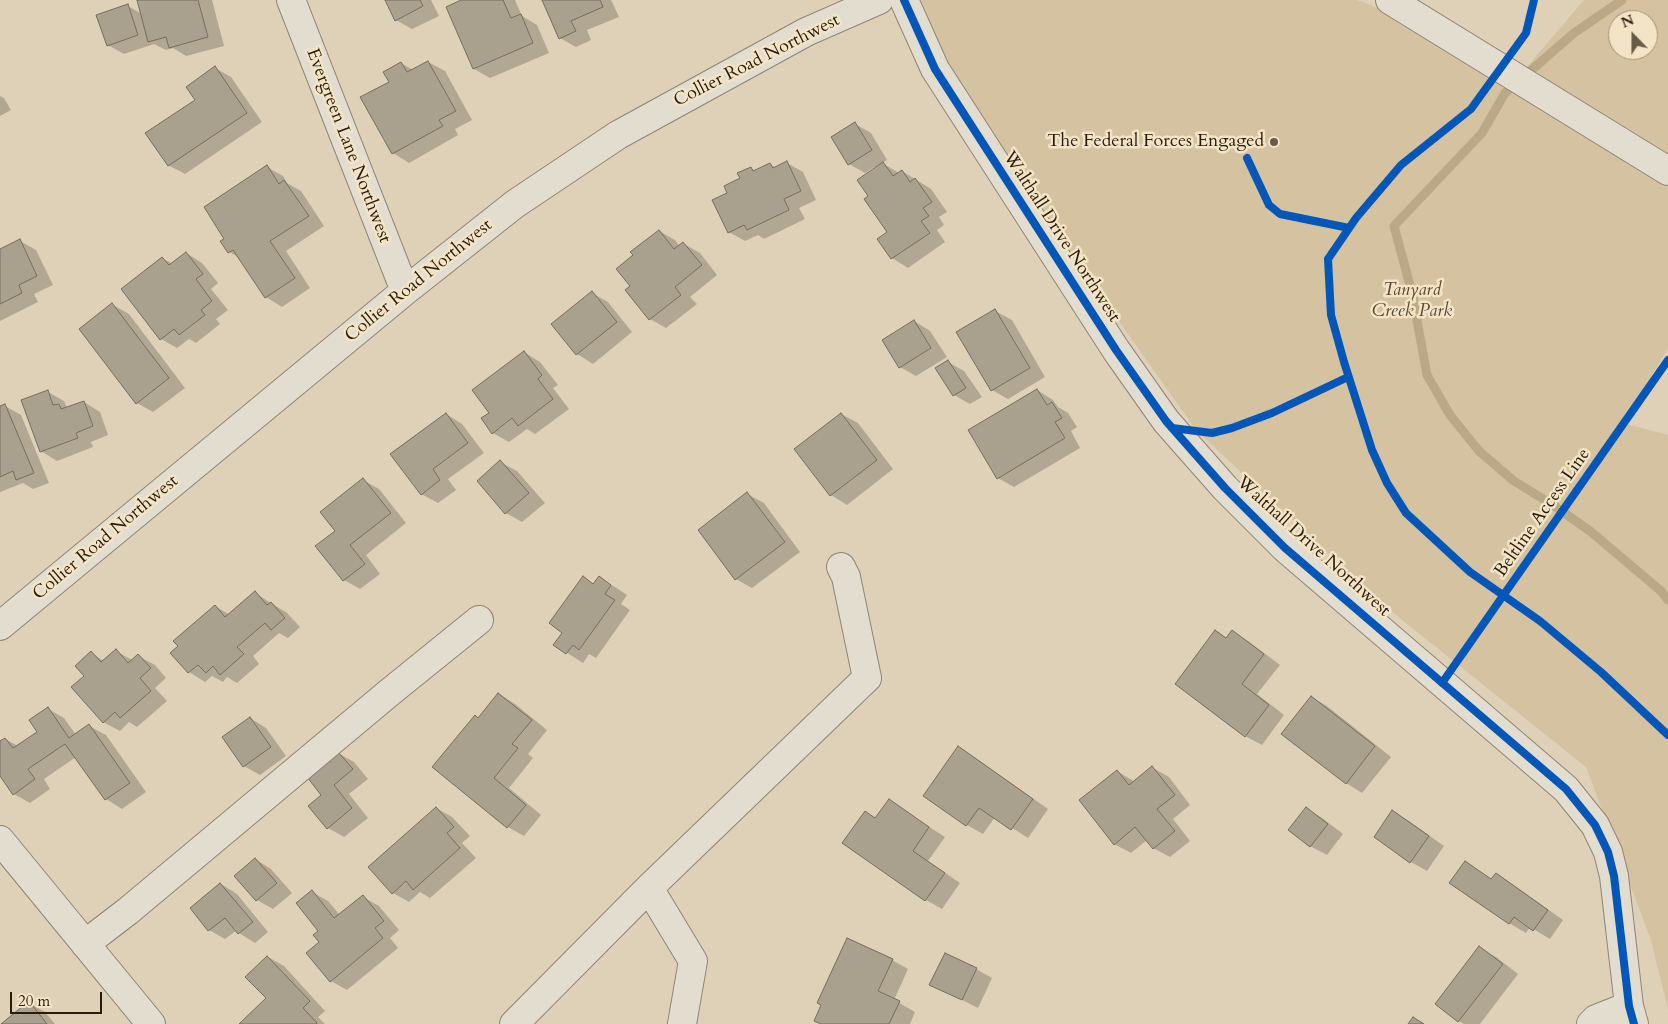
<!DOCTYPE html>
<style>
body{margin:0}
#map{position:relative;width:1668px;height:1024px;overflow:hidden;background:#ded1b7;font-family:Cardo,serif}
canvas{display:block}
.north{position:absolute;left:1608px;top:10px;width:50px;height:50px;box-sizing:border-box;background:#f3e4c6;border:1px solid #a2947c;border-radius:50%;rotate:338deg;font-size:14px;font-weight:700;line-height:20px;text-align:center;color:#281c0c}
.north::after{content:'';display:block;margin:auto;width:18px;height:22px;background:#685b48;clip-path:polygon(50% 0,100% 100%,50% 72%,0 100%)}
.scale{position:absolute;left:10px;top:992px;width:92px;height:22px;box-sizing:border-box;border:2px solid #281c0c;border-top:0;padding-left:6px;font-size:15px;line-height:18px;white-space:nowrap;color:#281c0c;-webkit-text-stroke:4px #f3e4c6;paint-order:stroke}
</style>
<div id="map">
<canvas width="1668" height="1024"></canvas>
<div class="north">N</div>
<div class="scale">20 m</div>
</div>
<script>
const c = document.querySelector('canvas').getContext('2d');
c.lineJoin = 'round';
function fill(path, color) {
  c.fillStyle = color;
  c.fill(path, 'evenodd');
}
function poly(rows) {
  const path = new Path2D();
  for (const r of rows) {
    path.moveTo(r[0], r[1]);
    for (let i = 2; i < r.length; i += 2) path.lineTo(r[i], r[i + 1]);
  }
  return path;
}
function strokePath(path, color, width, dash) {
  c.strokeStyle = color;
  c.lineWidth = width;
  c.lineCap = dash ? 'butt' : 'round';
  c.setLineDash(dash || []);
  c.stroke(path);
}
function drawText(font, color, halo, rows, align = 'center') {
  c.font = font + ' Cardo,serif';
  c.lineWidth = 5;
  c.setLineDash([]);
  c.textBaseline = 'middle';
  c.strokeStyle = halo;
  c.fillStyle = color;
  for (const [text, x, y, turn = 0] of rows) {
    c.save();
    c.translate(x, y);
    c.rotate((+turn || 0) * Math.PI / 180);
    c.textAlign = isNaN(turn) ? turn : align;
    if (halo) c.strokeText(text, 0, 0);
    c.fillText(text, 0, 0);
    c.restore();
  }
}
fill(poly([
 [922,0,1357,0,1412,20,1514,82,1584,0,1668,0,1668,348,1623,423,1668,435,1668,1010,1651,940,1586,767,1386,607,1197,431,1074,258,907,8],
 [1618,20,1648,20,1648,50,1618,50]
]), '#d4c2a0');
fill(poly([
 [139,0,212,0,224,46,186,56,173,48,166,50,154,44,124,54,108,45,128,6,142,14],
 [386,0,431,0,439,16,412,29,396,20],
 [464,0,515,0,522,16,537,25,549,53,490,78,474,69],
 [543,0,611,0,619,17,587,30,591,40,576,47,560,38],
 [428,62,445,71,472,120,455,129,458,135,409,163,393,153,390,82,401,63,413,70],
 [215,68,231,77,262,122,185,174,168,165,196,100],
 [0,96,4,98,11,110,0,116],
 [855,124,871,133,887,160,882,163,899,173,902,171,931,189,947,212,939,217,944,225,937,230,945,242,908,268,892,258,879,239,888,232,870,196,876,169,874,167,865,173,849,164],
 [787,163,803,172,816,200,799,208,805,219,764,239,758,235,745,241,729,232,729,193,741,178,751,168,755,171,770,164,776,168],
 [267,167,283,176,287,183,301,191,324,226,286,251,310,288,282,307,266,297,240,258,229,252,226,239],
 [659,231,675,240,680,247,684,244,700,253,717,275,690,297,697,304,666,328,650,319,631,287,635,256],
 [20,241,36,250,53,285,34,294,38,302,0,321,0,251],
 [186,253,202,263,218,283,211,289,228,310,216,319,220,324,196,343,189,339,177,348,161,339,162,258,173,264],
 [592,293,608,302,632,332,593,364,577,354,553,324],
 [113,305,129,314,185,388,153,412,137,403],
 [995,311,1012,320,1045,377,1008,399,992,390],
 [914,321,930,331,947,357,916,376,900,367],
 [524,352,540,362,558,385,553,388,569,409,535,434,527,429,509,442,493,433,491,413],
 [948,362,964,371,982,397,970,404,954,395],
 [1037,390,1053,400,1058,407,1068,413,1077,427,1071,431,1080,448,1014,487,998,478],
 [48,392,64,401,67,408,84,402,100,412,108,435,91,442,93,447,57,461,41,451],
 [5,406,21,415,49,483,33,489,23,483,0,492,0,408],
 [446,414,462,424,484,453,448,479,456,490,438,503,421,494],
 [841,414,858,423,893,469,847,505,831,495],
 [500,462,517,471,545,503,522,522,506,513],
 [363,480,379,489,406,523,366,555,380,574,360,589,344,580,337,531],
 [747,494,764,503,800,552,752,588,736,579],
 [583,578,594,584,599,578,615,587,627,595,621,604,630,610,596,658,589,654,583,663,555,645,564,632],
 [255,593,287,613,300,627,288,638,279,633,253,656,259,664,237,683,227,677,223,682,212,676,205,682,189,672,215,606,230,615],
 [1216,632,1227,638,1232,632,1248,641,1280,665,1257,694,1284,715,1262,745,1245,736],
 [116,651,132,660,138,656,155,665,166,678,155,688,167,701,137,727,129,722,120,731,103,722,86,676,91,653,104,661],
 [499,694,515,704,547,730,528,754,533,758,509,788,541,815,524,836,508,827,434,767,479,719],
 [1311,697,1327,706,1391,757,1362,793,1346,783],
 [48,709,64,718,76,735,89,726,106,735,146,792,122,809,106,799,76,757,44,779,50,789,30,803,14,794,0,774,0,743,5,739,18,746,39,732],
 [250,718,266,728,286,756,260,775,244,766],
 [958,748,974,757,1048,809,1028,838,995,817,983,834,967,825,925,796],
 [338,753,354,762,368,779,349,794,368,818,344,837,328,828,323,795],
 [1153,768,1169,777,1190,805,1173,819,1190,841,1170,857,1153,848,1147,840,1131,853,1114,844,1117,771,1135,782],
 [889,801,945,837,928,861,960,883,942,909,926,900,876,819],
 [436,808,452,817,470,836,462,843,476,858,430,898,420,892,409,902,393,893,370,867],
 [1306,809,1322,818,1343,834,1327,855,1310,846],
 [1393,812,1409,821,1444,846,1427,871,1411,862,1375,837],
 [255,859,271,869,292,893,273,909,257,900],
 [1465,863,1492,880,1496,875,1512,884,1563,920,1550,939,1530,927,1526,933,1509,923,1451,882],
 [221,884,237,894,268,932,255,943,239,933,237,930,225,939,209,930],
 [312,892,328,901,340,915,363,897,379,906,399,930,390,938,398,948,347,990,331,981,320,942,320,931],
 [1479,948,1496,957,1518,974,1480,1024,1464,1024,1459,1021],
 [268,957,284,966,325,1011,318,1017,325,1024,241,1024,268,998],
 [892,960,908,969,894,1000,915,1012,910,1024,822,1024],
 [976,969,992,978,978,1008,931,984],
 [29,1003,45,1012,55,1024,3,1024]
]), '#0003');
strokePath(poly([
 [1622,0,1574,33,1505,93,1482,133,1394,226,1412,293,1427,375,1450,415,1479,451,1514,481,1553,505,1590,531,1661,591,1668,600]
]), '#baa887', 9);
const building = poly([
 [137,0,198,0,208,37,169,48,166,37,148,42,137,0],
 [385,0,420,0,423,6,395,21,385,0],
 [461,0,503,0,511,18,521,14,533,43,473,69,446,7,461,0],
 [542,0,600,0,603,7,571,21,576,31,559,39,542,0],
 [128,4,138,35,107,46,96,15,128,4],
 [428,61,456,111,439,120,443,126,392,154,360,97,389,82,383,72,401,62,407,72,428,61],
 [215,66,247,113,168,166,145,133,195,100,186,87,215,66],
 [855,122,872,150,848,165,831,137,855,122],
 [787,161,801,191,784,199,789,210,747,230,744,225,728,233,712,200,727,193,724,186,740,178,737,173,751,167,753,171,770,163,773,168,787,161],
 [883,162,893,176,902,170,910,182,915,178,932,202,923,208,929,216,921,221,930,233,891,259,877,239,887,232,864,199,868,196,857,180,883,162],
 [267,165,279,184,284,180,309,216,270,241,295,278,265,298,233,250,228,253,220,241,224,239,204,207,267,165],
 [659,230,674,249,683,242,702,265,675,287,681,295,649,320,625,290,630,286,616,269,633,255,630,252,659,230],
 [20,239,37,276,19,285,22,293,0,304,0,249,20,239],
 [186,252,203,274,196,279,212,301,201,310,205,315,179,335,174,329,160,340,121,289,162,257,169,265,186,252],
 [592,291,617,322,576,355,551,324,592,291],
 [112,303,169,378,136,404,79,329,112,303],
 [995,309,1030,368,991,391,956,332,995,309],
 [914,320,931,348,899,368,882,340,914,320],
 [524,351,542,375,538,379,553,399,518,426,512,418,492,434,481,418,489,413,472,390,524,351],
 [948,360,966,388,953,396,935,368,948,360],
 [1037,389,1047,405,1052,402,1062,418,1055,422,1065,438,997,479,968,430,1037,389],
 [48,390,53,405,59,404,61,409,84,401,93,426,76,433,78,438,40,452,21,400,48,390],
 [5,404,34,473,16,480,13,471,0,477,0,406,5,404],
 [446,413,468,443,433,469,440,480,421,495,390,454,446,413],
 [841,413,877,460,830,496,794,449,841,413],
 [500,460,529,493,505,514,477,481,500,460],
 [363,478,391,513,350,545,365,564,343,581,315,546,335,531,320,512,363,478],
 [747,492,785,542,735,580,698,530,747,492],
 [583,576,593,584,599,576,611,585,605,594,615,600,579,650,573,645,566,654,553,645,562,633,549,623,583,576],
 [255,591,267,605,271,602,285,618,271,630,265,623,237,647,244,654,220,675,213,666,206,673,198,665,188,673,170,653,178,646,173,641,215,605,225,617,255,591],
 [1215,630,1226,638,1232,630,1264,654,1242,684,1269,705,1245,737,1175,684,1215,630],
 [116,649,128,663,138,654,151,668,140,678,151,691,120,718,115,712,103,723,71,687,84,676,75,666,91,651,101,662,116,649],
 [498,693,532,720,512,744,518,748,494,778,526,805,507,828,432,767,475,715,478,718,498,693],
 [1311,696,1375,746,1346,784,1281,734,1311,696],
 [48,707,69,738,89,724,130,783,105,800,65,744,28,769,35,779,13,795,0,776,0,741,5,738,13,748,37,732,29,720,48,707],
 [250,717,271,747,243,767,222,737,250,717],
 [958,746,1033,799,1011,830,979,808,966,826,923,796,958,746],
 [338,752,353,769,334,785,352,808,327,829,308,806,321,795,307,777,338,752],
 [1152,766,1175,795,1157,809,1175,831,1153,849,1135,827,1114,845,1079,800,1117,770,1129,785,1152,766],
 [889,799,929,827,913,851,945,873,925,901,842,843,865,811,875,818,889,799],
 [436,807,454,827,447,833,460,848,413,890,406,881,392,894,368,867,436,807],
 [1306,807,1328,824,1310,847,1288,830,1306,807],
 [1392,810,1429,836,1410,863,1374,837,1392,810],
 [255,858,277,883,256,901,234,876,255,858],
 [1465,861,1491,879,1496,873,1548,910,1533,931,1514,917,1509,924,1449,883,1465,861],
 [220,883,253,922,238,934,225,918,208,931,190,908,220,883],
 [312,890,334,918,363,895,384,921,375,928,383,938,330,982,306,953,319,942,313,935,318,931,296,903,312,890],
 [847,938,893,959,878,991,900,1001,889,1024,821,1024,814,1021,821,1005,817,1003,847,938],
 [1479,946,1503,964,1458,1022,1435,1004,1479,946],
 [945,953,977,968,962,1000,929,985,945,953],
 [267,956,310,1001,303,1008,317,1023,316,1024,239,1024,266,998,245,977,267,956],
 [29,1001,47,1024,1,1024,29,1001],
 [1413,1017,1424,1024,1408,1024,1413,1017]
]);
fill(building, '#a9a08e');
strokePath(building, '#756d5e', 1);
const minor = poly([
 [291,0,405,291],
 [904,0,935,69,1116,350,1166,421,1225,488,1285,548,1566,789,1595,825,1608,852,1614,876,1629,1006,1634,1024],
 [1390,0,1668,171],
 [0,626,405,291,515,204,618,135,806,32,879,0],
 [0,840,151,1024],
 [649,888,693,961,682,1024],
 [85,944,128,911,390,692,479,620],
 [514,1024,649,888,867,678,846,577,841,567],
 [1591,1024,1596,1019,1629,1006]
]);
strokePath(minor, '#8e8575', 30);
strokePath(minor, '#e3ddd0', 28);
strokePath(poly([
 [904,0,935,69,1116,350,1166,421,1225,488,1285,548,1566,789,1595,825,1608,852,1614,876,1629,1006,1634,1024],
 [1534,0,1526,33,1471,109,1401,165,1356,218,1328,259,1331,315,1344,362,1372,450,1387,483,1406,513,1470,572,1540,621,1601,672,1668,735],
 [1247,158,1269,205,1280,214,1349,228],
 [1172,428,1212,433,1232,428,1272,413,1348,377],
 [1442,683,1668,360]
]), '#0057b8', 8);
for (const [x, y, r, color] of [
 [1274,142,5,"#685b48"]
]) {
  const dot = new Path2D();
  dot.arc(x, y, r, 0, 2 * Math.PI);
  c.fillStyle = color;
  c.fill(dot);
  strokePath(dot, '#f3e4c6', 2);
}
drawText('18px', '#281c0c', '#f3e4c6', [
 ["Collier Road Northwest",757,61,-27],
 ["Evergreen Lane Northwest",348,146,69],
 ["Walthall Drive Northwest",1061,237,57],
 ["Collier Road Northwest",419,281,-39],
 ["Beltline Access Line",1543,513,-55],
 ["Collier Road Northwest",106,538,-40],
 ["Walthall Drive Northwest",1313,547,42]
]);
drawText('18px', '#281c0c', '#f3e4c6', [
 ["The Federal Forces Engaged",1264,142]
], 'right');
drawText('italic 18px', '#594a33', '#f3e4c6', [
 ["Tanyard",1412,291],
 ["Creek Park",1412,312]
]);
</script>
